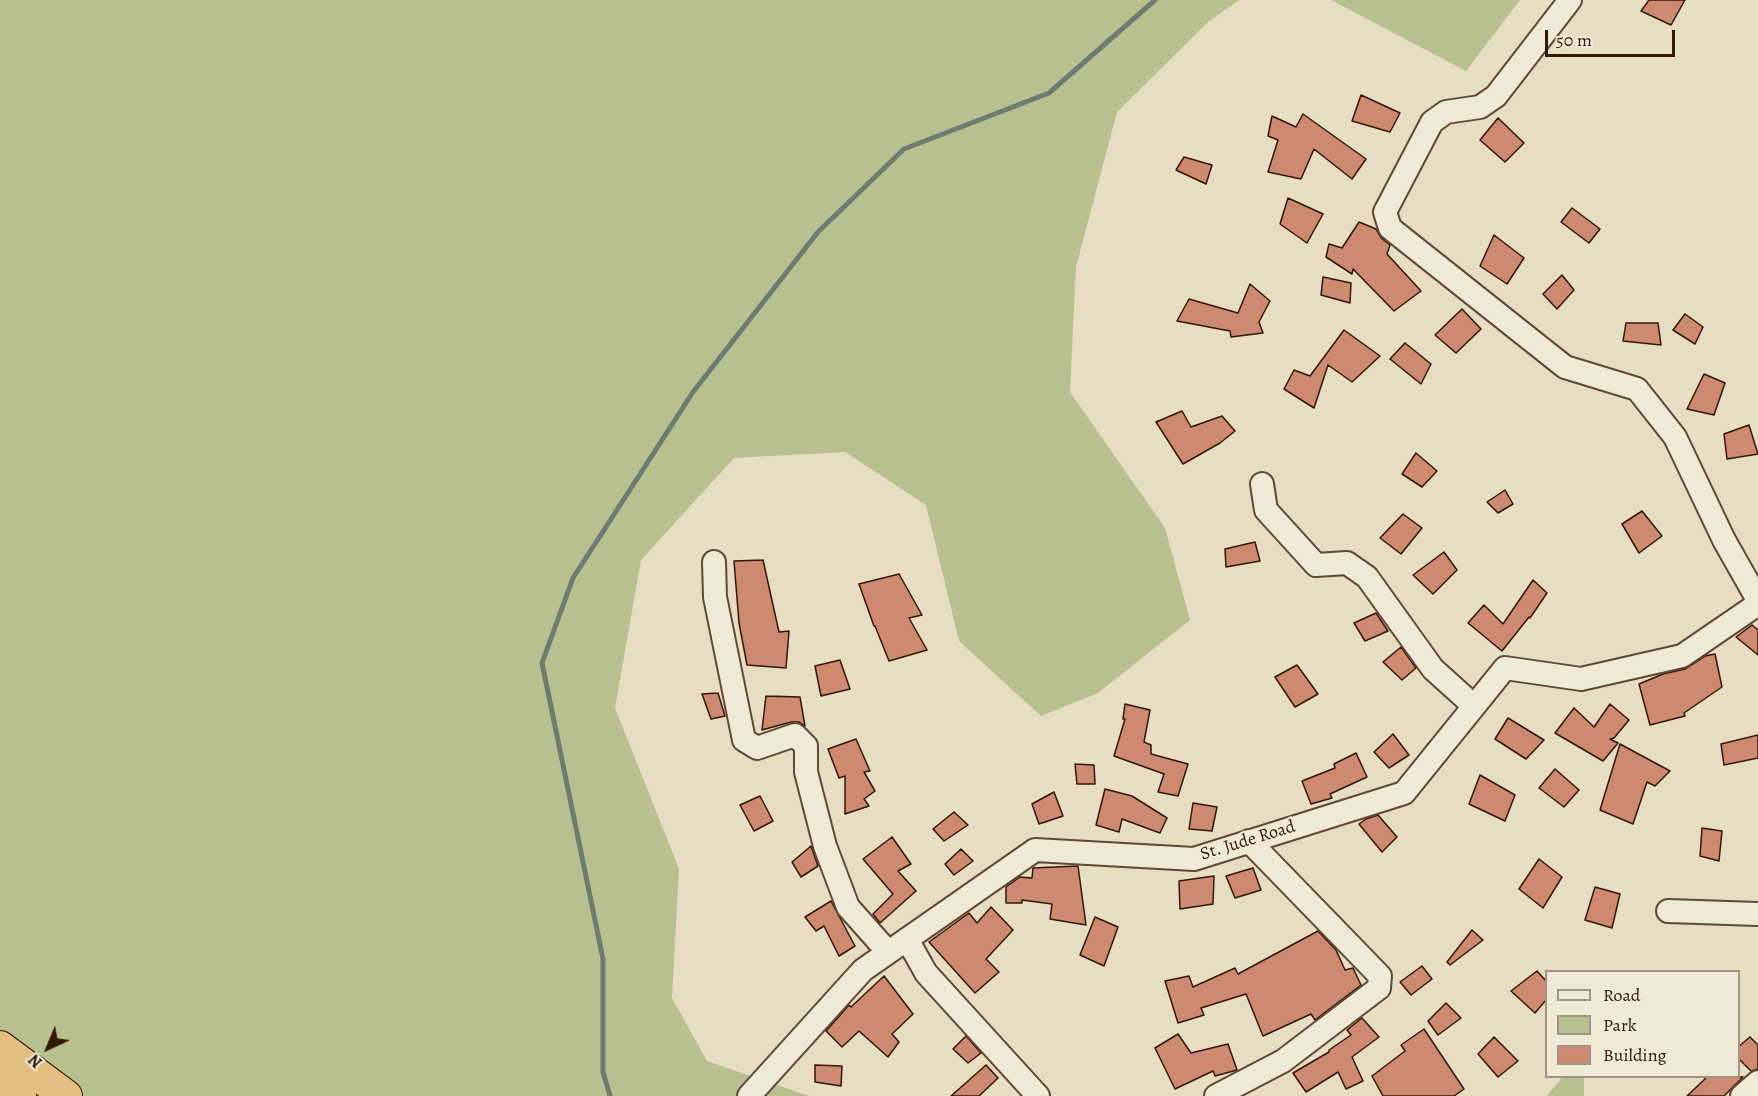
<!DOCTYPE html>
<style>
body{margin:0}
#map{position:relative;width:1758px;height:1096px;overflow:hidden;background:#e6ddc2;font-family:Alegreya,serif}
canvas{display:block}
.legend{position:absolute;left:1545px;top:970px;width:195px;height:108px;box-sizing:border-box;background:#efe9d7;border:2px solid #a39583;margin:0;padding:8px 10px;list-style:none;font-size:18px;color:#321804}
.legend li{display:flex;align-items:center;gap:12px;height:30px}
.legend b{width:30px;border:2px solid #a39583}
.north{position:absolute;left:18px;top:1018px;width:60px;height:60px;-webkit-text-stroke:4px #efe9d7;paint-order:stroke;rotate:224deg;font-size:16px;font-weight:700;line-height:24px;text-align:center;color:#321804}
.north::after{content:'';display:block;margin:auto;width:21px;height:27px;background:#321804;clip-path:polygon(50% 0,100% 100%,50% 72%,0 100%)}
.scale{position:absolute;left:1545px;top:30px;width:130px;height:27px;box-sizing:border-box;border:3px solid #321804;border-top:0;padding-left:8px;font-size:18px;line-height:21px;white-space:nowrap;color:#321804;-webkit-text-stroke:4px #efe9d7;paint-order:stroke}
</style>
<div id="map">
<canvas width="1758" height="1096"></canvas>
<ul class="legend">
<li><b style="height:8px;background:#efe9d7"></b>Road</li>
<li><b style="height:16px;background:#b9c090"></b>Park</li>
<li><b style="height:16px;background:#ce8971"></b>Building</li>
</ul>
<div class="north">N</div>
<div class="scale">50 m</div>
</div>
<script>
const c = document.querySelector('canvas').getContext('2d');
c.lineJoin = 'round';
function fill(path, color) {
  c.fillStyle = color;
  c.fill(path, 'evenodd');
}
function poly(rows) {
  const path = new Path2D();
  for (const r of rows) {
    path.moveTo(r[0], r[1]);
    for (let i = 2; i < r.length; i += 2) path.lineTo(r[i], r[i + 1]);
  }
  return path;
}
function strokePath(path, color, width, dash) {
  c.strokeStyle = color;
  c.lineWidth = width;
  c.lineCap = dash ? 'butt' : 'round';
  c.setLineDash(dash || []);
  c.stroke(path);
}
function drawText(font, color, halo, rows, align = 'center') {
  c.font = font + ' Alegreya,serif';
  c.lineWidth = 4.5;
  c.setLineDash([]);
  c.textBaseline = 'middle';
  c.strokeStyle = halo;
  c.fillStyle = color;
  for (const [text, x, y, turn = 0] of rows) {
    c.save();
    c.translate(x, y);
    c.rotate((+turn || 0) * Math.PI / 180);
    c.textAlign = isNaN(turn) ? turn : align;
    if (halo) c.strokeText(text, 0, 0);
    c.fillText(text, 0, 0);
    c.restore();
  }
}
fill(poly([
 [0,0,1239,0,1208,22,1117,112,1076,267,1070,392,1165,528,1190,620,1098,693,1041,716,959,641,926,505,845,452,734,458,641,560,615,708,679,869,672,998,707,1061,809,1096,0,1096],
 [1331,0,1520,0,1466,71],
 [1563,1076,1584,1077,1584,1096,1547,1096]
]), '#b9c090');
strokePath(poly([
 [610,1096,603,1072,603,959,542,663,573,578,693,392,818,232,904,149,1049,93,1155,0]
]), '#6f7a71', 5);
const building = poly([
 [1649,0,1685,0,1671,25,1641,11,1649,0],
 [1361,95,1400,113,1390,132,1352,121,1361,95],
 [1303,114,1366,159,1352,179,1314,149,1301,179,1268,172,1278,140,1268,136,1272,116,1296,127,1303,114],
 [1498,118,1524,143,1505,162,1480,140,1498,118],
 [1184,157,1212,165,1206,184,1176,170,1184,157],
 [1288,198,1323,214,1307,243,1280,224,1288,198],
 [1572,208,1600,229,1589,243,1561,222,1572,208],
 [1359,222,1376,229,1381,238,1390,245,1387,254,1421,291,1394,311,1353,269,1352,274,1326,257,1329,244,1342,248,1359,222],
 [1494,235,1524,258,1507,284,1480,266,1494,235],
 [1562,275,1574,290,1557,309,1543,294,1562,275],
 [1323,277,1351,283,1350,303,1321,295,1323,277],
 [1250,284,1270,301,1259,322,1263,333,1231,337,1230,331,1177,321,1189,299,1238,313,1250,284],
 [1462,309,1481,329,1456,353,1435,335,1462,309],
 [1685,314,1703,327,1695,344,1673,330,1685,314],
 [1626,323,1658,323,1661,345,1623,341,1626,323],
 [1344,330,1380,356,1352,382,1328,365,1314,408,1284,389,1294,370,1310,376,1344,330],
 [1405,343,1431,364,1421,384,1390,359,1405,343],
 [1704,374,1725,383,1714,415,1687,409,1704,374],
 [1182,411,1191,427,1222,416,1235,431,1220,443,1183,464,1156,422,1182,411],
 [1749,425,1758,454,1727,459,1724,434,1749,425],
 [1416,453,1437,471,1422,487,1402,474,1416,453],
 [1505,490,1513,504,1498,513,1487,502,1505,490],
 [1642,511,1662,536,1639,553,1622,524,1642,511],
 [1403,514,1422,528,1401,554,1380,538,1403,514],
 [1255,542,1260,561,1226,567,1225,549,1255,542],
 [1444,552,1457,570,1433,594,1413,575,1444,552],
 [763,560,779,632,789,631,786,668,747,665,739,623,734,561,763,560],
 [899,574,922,615,909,618,927,650,889,661,875,626,874,626,859,584,899,574],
 [1533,580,1547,593,1530,618,1529,617,1502,651,1468,623,1484,605,1503,624,1533,580],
 [1376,613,1388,631,1365,641,1354,623,1376,613],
 [1752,625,1758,630,1758,655,1736,637,1752,625],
 [1401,647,1416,668,1402,680,1383,662,1401,647],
 [1715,654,1722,687,1684,713,1685,716,1650,725,1639,684,1663,674,1685,669,1705,656,1715,654],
 [840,660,850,689,821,696,815,666,840,660],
 [1297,665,1318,694,1295,707,1275,677,1297,665],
 [718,693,725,716,711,719,702,694,718,693],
 [766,696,800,697,805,726,799,722,791,722,762,730,766,696],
 [1125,704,1150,710,1144,742,1151,745,1151,754,1188,764,1178,796,1158,792,1164,774,1114,756,1125,719,1123,719,1125,704],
 [1610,704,1629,720,1614,738,1610,739,1618,743,1603,761,1555,733,1574,708,1594,727,1610,704],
 [1508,718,1544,740,1526,759,1495,739,1508,718],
 [1393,734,1409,755,1389,768,1374,752,1393,734],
 [1758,735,1758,758,1724,765,1721,744,1758,735],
 [856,739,870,771,864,772,875,791,864,799,869,806,845,814,845,776,839,778,828,749,856,739],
 [1620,744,1670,771,1655,786,1647,782,1633,824,1600,810,1620,744],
 [1356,753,1367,777,1330,794,1332,798,1311,804,1302,781,1335,768,1334,764,1356,753],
 [1075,764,1094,765,1095,784,1077,784,1075,764],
 [1555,769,1579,790,1564,807,1539,788,1555,769],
 [1480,775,1515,795,1505,821,1469,804,1480,775],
 [1105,789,1132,796,1167,818,1160,833,1122,819,1119,832,1096,825,1105,789],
 [1054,792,1063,816,1039,824,1032,804,1054,792],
 [760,796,773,821,754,831,740,805,760,796],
 [1193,803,1217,807,1212,831,1189,829,1193,803],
 [954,812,968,825,944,841,933,829,954,812],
 [1378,815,1397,837,1382,852,1359,824,1366,819,1378,815],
 [1702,828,1722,831,1719,861,1700,856,1702,828],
 [892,837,911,864,898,871,916,891,880,923,873,914,893,894,863,859,892,837],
 [811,846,818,866,801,877,792,862,811,846],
 [961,849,973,861,954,875,945,864,961,849],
 [1539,859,1562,877,1543,908,1519,889,1539,859],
 [1078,866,1086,925,1050,919,1052,904,1022,900,1022,903,1006,903,1006,887,1020,877,1032,878,1033,868,1078,866],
 [1253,868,1261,890,1235,898,1226,876,1253,868],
 [1214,876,1213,904,1180,909,1179,881,1214,876],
 [1595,887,1620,894,1612,928,1585,920,1595,887],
 [831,901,855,946,839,956,824,926,816,931,805,917,831,901],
 [991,907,1013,930,986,959,999,972,975,993,929,942,969,913,977,923,991,907],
 [1095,917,1118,927,1104,966,1080,955,1095,917],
 [1472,930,1483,940,1450,965,1447,962,1472,930],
 [1318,931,1336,950,1345,970,1353,968,1361,985,1315,1020,1311,1014,1263,1036,1246,994,1201,1008,1204,1015,1178,1023,1165,981,1189,976,1193,987,1235,968,1238,974,1318,931],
 [1422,966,1432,979,1411,995,1400,982,1422,966],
 [1537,971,1546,981,1546,1000,1535,1013,1511,991,1537,971],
 [884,976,913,1014,892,1034,899,1042,888,1057,859,1031,842,1047,826,1031,849,1005,851,1007,884,976],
 [1446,1003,1461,1018,1438,1035,1428,1021,1446,1003],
 [1362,1018,1379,1037,1352,1057,1363,1081,1346,1089,1338,1072,1306,1092,1293,1073,1329,1052,1329,1050,1351,1035,1347,1030,1362,1018],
 [1424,1029,1464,1089,1454,1096,1383,1096,1372,1076,1405,1051,1401,1045,1424,1029],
 [1178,1034,1191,1053,1228,1044,1237,1070,1215,1076,1213,1071,1175,1089,1155,1048,1178,1034],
 [966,1036,981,1053,968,1063,953,1049,966,1036],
 [1494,1037,1518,1061,1498,1077,1478,1054,1494,1037],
 [1750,1037,1758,1045,1758,1069,1751,1071,1738,1058,1738,1047,1750,1037],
 [815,1065,842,1066,841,1086,815,1082,815,1065],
 [986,1065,998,1078,979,1096,951,1096,986,1065],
 [1707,1077,1743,1077,1724,1096,1687,1096,1707,1077]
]);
fill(building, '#ce8971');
strokePath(building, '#321804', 1.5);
const minor = poly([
 [1570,0,1496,96,1480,107,1446,112,1432,122,1385,212,1390,228,1565,367,1637,389,1675,437,1724,540,1758,600],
 [1262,484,1266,510,1316,565,1347,563,1367,577,1433,669,1474,706],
 [714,562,715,597,744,740,757,748,795,735,806,746,806,772,825,846,848,907,888,952],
 [1668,911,1758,914],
 [907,939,926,973,1038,1096],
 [749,1096,863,970,1035,850,1194,859,1404,793,1505,668,1581,679,1682,656,1758,604],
 [1216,1096,1283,1061,1379,988,1380,976,1249,841],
 [1742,1096,1758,1082]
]);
const highway = poly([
 [0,1047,66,1096],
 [0,1082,20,1096]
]);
strokePath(minor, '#5f4934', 26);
strokePath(highway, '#321804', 34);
strokePath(minor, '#efe9d7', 22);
strokePath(highway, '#e3be81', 32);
drawText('18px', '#321804', '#efe9d7', [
 ["St. Jude Road",1248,841,-17]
]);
</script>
